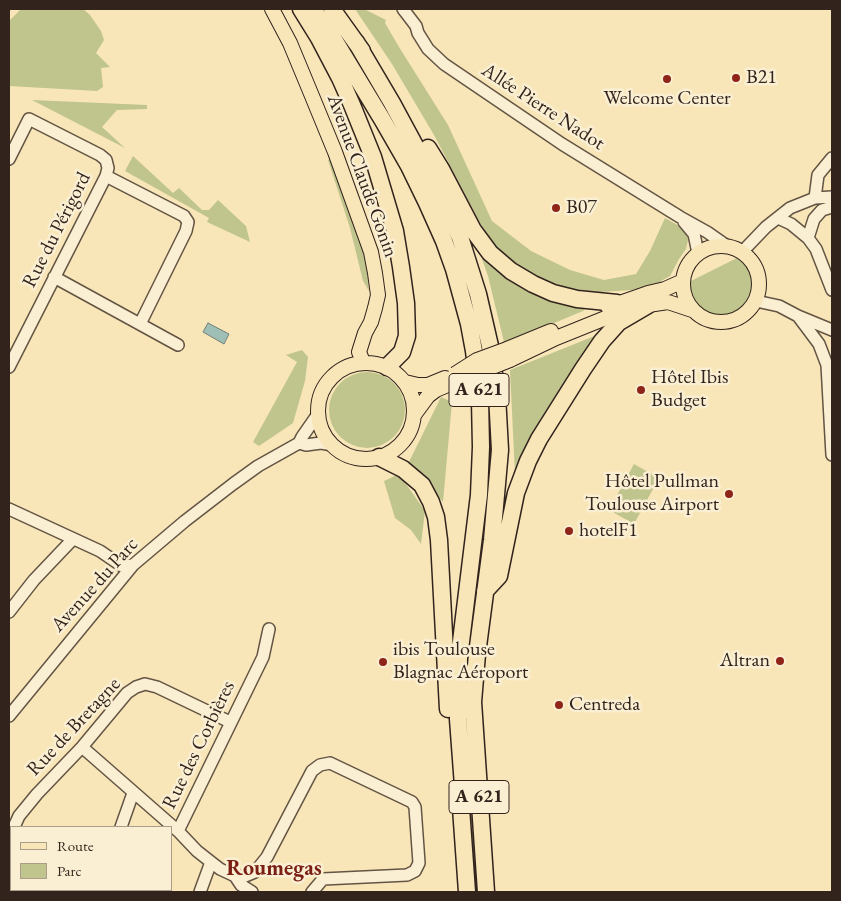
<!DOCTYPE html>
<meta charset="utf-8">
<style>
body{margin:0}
#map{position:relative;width:841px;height:901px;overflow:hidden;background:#f8e6b9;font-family:"EB Garamond",serif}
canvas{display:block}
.frame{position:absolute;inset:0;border:10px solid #32231d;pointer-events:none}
.legend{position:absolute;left:10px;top:826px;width:162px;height:65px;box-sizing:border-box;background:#faefd2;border:1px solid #aa9d8a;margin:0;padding:6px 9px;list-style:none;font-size:15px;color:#32231d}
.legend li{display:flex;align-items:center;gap:10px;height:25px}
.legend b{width:25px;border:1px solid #aa9d8a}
</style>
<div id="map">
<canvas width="841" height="901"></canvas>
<div class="frame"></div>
<ul class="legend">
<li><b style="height:6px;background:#f8e6b9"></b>Route</li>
<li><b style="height:14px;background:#c0c48d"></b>Parc</li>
</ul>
</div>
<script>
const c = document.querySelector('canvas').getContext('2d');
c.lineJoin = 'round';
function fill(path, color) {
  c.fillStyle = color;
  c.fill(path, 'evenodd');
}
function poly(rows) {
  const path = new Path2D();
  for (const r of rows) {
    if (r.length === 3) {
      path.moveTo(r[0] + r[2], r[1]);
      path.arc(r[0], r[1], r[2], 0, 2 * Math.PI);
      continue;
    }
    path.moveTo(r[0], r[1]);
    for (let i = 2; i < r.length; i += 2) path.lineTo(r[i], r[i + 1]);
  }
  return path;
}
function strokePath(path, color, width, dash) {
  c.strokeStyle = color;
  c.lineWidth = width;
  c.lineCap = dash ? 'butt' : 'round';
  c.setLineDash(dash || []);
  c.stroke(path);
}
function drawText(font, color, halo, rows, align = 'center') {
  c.font = font + ' "EB Garamond",serif';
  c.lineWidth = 5;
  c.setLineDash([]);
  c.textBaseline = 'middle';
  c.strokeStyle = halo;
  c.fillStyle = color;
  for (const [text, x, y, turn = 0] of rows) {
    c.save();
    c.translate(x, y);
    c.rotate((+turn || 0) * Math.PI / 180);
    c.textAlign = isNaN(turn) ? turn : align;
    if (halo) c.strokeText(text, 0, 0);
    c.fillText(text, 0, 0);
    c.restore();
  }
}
fill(poly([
 [21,9,83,9,90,15,101,31,104,40,96,53,110,67,101,68,103,87,97,91,9,86,9,21],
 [355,9,364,9,386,20,385,23,399,47,448,125,492,221,531,251,570,270,604,280,636,274,650,251,665,218,681,227,687,234,688,240,686,249,679,259,670,276,661,281,661,283,632,290,585,293,544,281,523,269,506,256,493,243,479,221,434,135,392,64],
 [32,100,147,105,147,109,117,110,102,127,125,148],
 [133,156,173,193,179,188,202,210,209,210,218,200,246,226,250,242,207,222,209,218,125,171],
 [330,159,362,247,367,266,369,291,363,281,350,228,328,160],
 [739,257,747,263,751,271,754,282,752,293,747,302,740,310,730,314,719,315,710,313,701,308,694,300,690,291,689,282],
 [484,258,486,262,489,261,585,308,585,309,583,311,511,341,504,342,488,276,482,259],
 [602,333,515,474,510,370],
 [302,350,308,357,305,381,293,423,259,446,253,442,297,362,286,355],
 [367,410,38],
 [441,397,452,402,443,502,424,478,407,466],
 [634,464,659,478,634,524,609,510],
 [399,474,425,511,421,544,411,530,395,518,384,481]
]), '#c0c48d');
const water = poly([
 [208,323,229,334,224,344,203,332,208,323]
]);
fill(water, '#9fbeb5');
strokePath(water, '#738078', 1);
const minor = poly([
 [403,9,416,26,418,33,428,49,444,64,562,144,680,217,707,232,727,246],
 [9,159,29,119,100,155,106,160,108,168,106,176,9,367],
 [106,176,184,216,188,222,186,231,140,324],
 [815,198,818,175,832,158],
 [778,218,791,224,808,238,816,249,832,290],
 [684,222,694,234,698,253],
 [808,238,814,219,822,210,832,207],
 [742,252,766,227,790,208,815,198,832,197],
 [54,277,178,345],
 [756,301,779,306,798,316,832,330],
 [798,316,819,344,827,365,832,455],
 [299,443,306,445,321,443,333,445],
 [9,509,100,551,122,566,133,565],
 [9,612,34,580,73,539],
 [9,716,133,565,185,521,233,484,258,466,299,443,302,437,318,414],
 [82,747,178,831],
 [14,827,19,816,37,794,82,747,127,693,136,687,145,684,157,687,230,722],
 [121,827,133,793],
 [211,862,220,869,235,876,241,885,252,892],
 [235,876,243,877,255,872,267,857,312,771,320,765,330,763,412,802,415,807,419,863,415,871,407,875,323,879,312,892],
 [96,892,97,890],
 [200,892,211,862,197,851,178,831,263,657,269,629]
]);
const major = poly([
 [272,9,290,43,312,96,335,152,371,252,375,273,378,295,375,308,371,322,365,333,359,352,363,362],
 [721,284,38],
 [608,307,648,293,665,289,683,281],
 [507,349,551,331],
 [510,360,556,338,613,315,648,305,668,302,692,310],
 [366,411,48],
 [405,382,418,385,428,385,445,378],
 [414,415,428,396,436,390,457,381]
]);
const highway = poly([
 [301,9,319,38,340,78,352,105,373,157,395,231,401,267,406,303,407,336,402,352,387,367],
 [313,9,333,38,382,119,409,166,427,203,444,241,454,269,469,324,474,351,480,400,481,447,479,495,459,658,458,719,463,786,461,808,467,892],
 [332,9,362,51],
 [356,42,392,103,426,166,460,237,478,294,490,346,497,395,500,450,492,540,477,654,473,702,486,892],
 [428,148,441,169,473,230,490,253,511,271,533,284,553,293,577,299,617,303],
 [379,457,403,469,422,485,431,502,436,517,439,540,448,709],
 [485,591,499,576,516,493,528,461,539,439,583,369,602,341,619,322,648,305]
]);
strokePath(minor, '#645444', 14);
strokePath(major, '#32231d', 16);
strokePath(highway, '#32231d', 19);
strokePath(minor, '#faefd2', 11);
strokePath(major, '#f8e6b9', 14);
strokePath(highway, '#f8e6b9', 16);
const majorBridge = poly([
 [455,374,477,360,507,349],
 [457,381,510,360]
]);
strokePath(majorBridge, '#32231d', 16, []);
strokePath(majorBridge, '#f8e6b9', 14);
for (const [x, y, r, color] of [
 [736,78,5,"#8f2418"],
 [667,79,5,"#8f2418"],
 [556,208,5,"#8f2418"],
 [641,390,5,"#8f2418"],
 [729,494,5,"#8f2418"],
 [569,531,5,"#8f2418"],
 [780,661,5,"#8f2418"],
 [383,662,5,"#8f2418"],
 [559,705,5,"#8f2418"]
]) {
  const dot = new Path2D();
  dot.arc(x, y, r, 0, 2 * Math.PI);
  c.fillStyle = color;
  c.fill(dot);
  strokePath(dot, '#faefd2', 2);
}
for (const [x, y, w] of [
 [479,390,60],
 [479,797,60]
]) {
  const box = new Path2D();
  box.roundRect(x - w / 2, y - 16.5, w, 33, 4);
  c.fillStyle = '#faefd2';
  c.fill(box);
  strokePath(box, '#32231d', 1);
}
drawText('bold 19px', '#32231d', null, [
 ["A 621",479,390],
 ["A 621",479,797]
]);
drawText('20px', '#32231d', '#faefd2', [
 ["B21",746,78],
 ["Welcome Center",667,99,"center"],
 ["B07",566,208],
 ["Hôtel Ibis",651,378],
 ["Budget",651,401],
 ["Hôtel Pullman",719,482,"right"],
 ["Toulouse Airport",719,505,"right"],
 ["hotelF1",579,531],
 ["ibis Toulouse",393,650],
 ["Blagnac Aéroport",393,673],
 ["Altran",770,661,"right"],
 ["Centreda",569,705]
], 'left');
drawText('20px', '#32231d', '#faefd2', [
 ["Allée Pierre Nadot",543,107,33],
 ["Avenue Claude Gonin",362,176,70],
 ["Rue du Périgord",57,230,-63],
 ["Avenue du Parc",95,585,-48],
 ["Rue de Bretagne",74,727,-47],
 ["Rue des Corbières",199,745,-64]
]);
drawText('bold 22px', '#7a1f14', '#faefd2', [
 ["Roumegas",274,869]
]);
</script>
